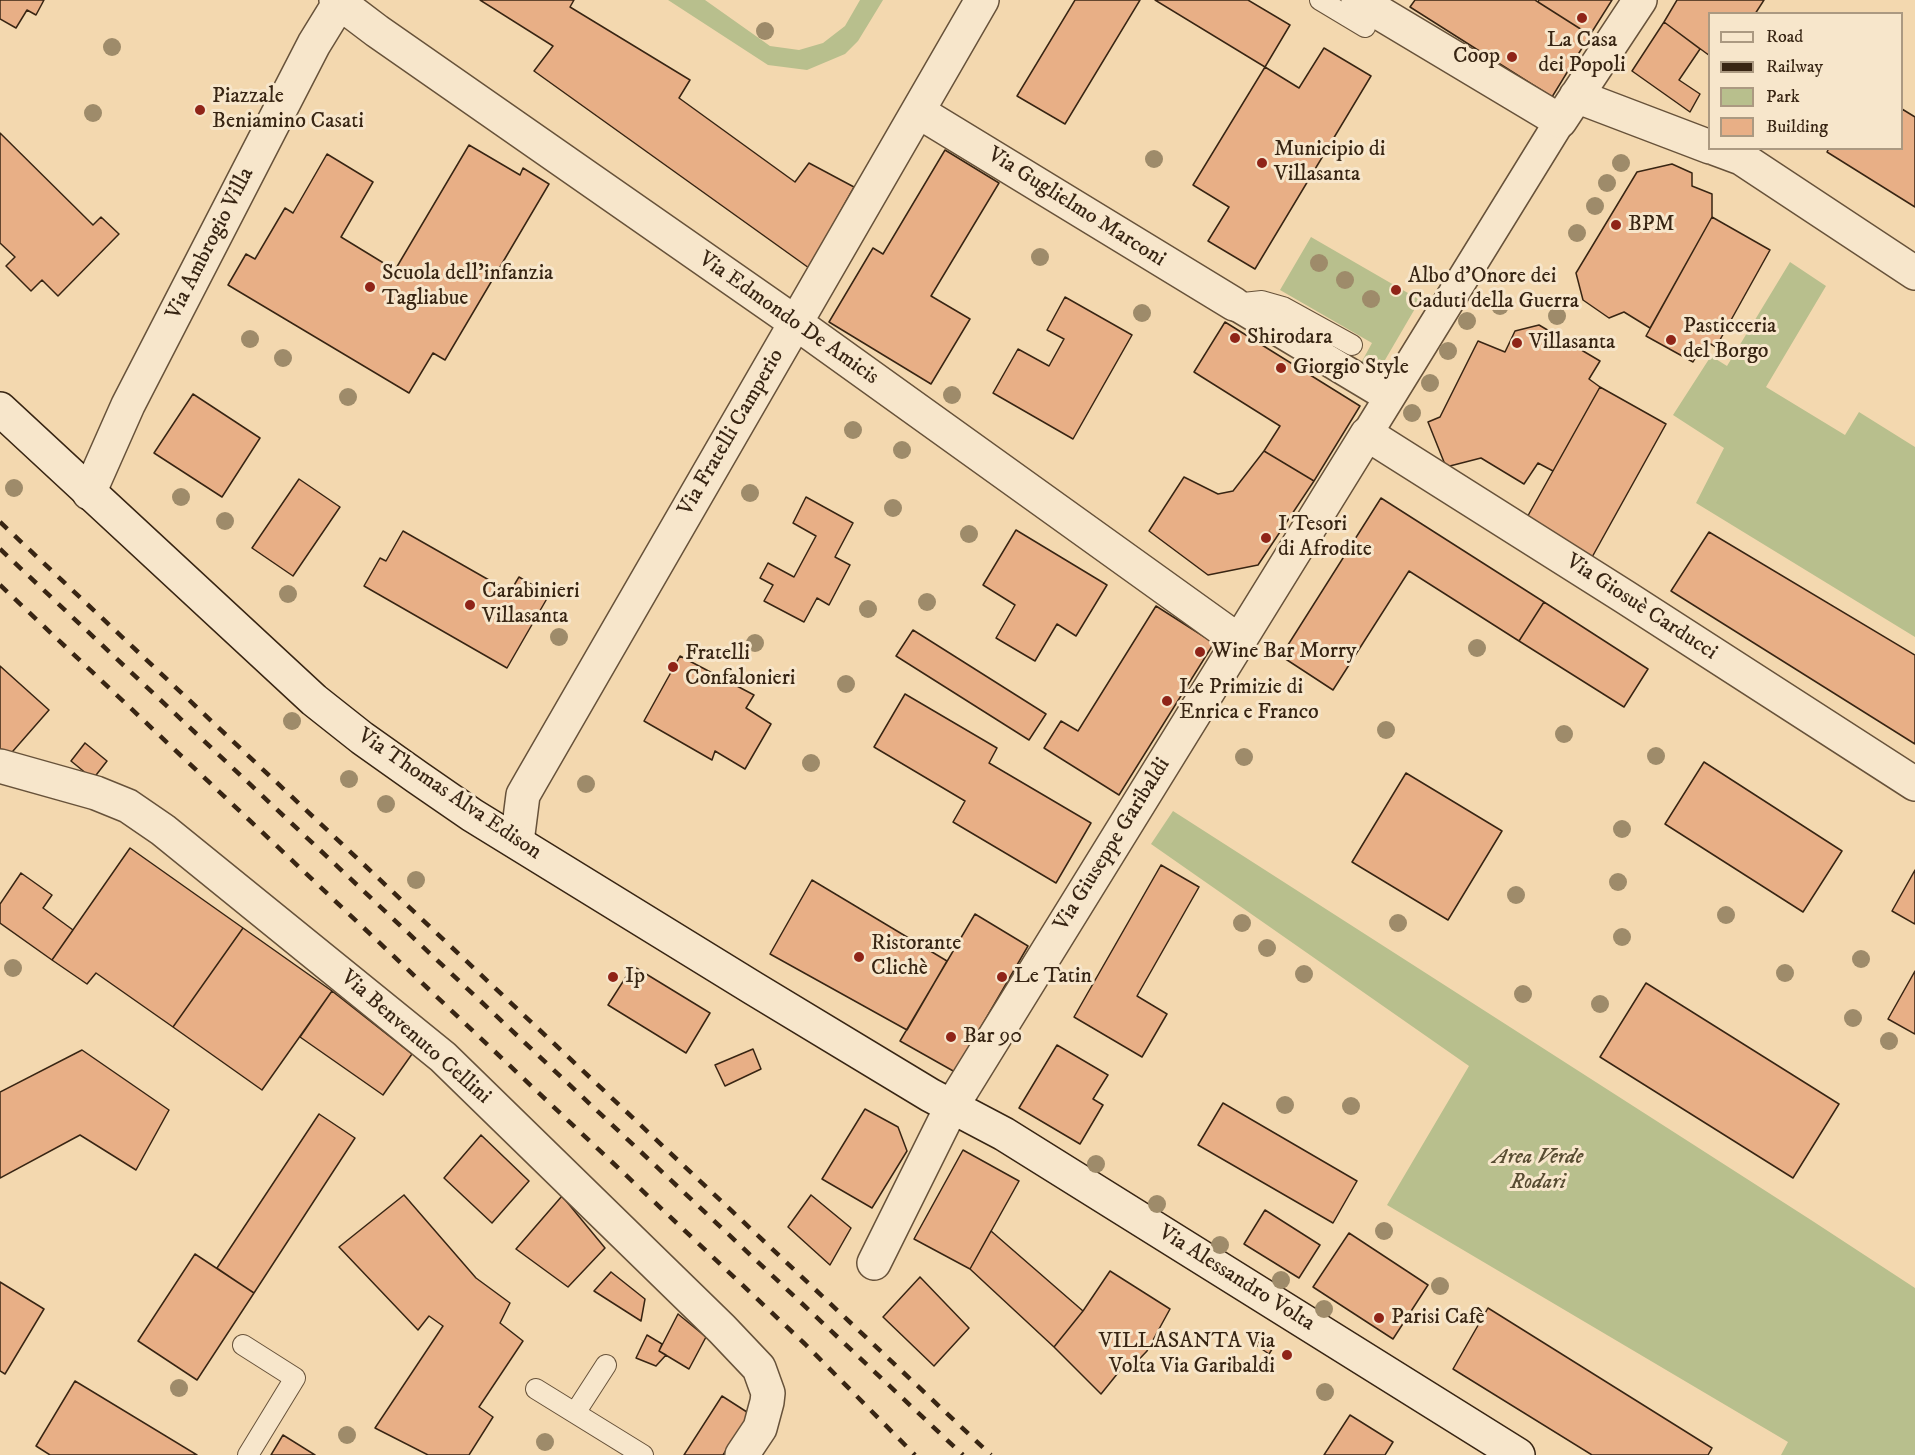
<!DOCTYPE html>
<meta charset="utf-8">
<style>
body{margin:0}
#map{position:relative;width:1915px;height:1455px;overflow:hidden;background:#f3d8af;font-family:"IM FELL DW Pica",serif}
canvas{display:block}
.legend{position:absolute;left:1708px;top:12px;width:195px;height:138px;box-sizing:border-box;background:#f7e6cb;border:2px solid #ab9981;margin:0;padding:8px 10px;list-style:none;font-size:18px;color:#382513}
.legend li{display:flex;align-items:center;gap:12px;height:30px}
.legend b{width:30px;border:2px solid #ab9981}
</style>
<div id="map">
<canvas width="1915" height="1455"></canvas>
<ul class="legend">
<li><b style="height:8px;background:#f7e6cb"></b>Road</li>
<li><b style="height:8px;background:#382513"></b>Railway</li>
<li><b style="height:16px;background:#b8bf8d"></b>Park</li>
<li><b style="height:16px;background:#e8af86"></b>Building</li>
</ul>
</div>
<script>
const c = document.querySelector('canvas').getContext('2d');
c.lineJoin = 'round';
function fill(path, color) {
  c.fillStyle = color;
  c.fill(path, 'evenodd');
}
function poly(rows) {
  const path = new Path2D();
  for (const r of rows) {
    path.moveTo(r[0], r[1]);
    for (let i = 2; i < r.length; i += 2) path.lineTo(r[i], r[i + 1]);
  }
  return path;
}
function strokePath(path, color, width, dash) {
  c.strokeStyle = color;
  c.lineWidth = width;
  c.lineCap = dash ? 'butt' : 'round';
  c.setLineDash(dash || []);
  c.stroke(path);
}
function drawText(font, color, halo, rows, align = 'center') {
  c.font = font + ' "IM FELL DW Pica",serif';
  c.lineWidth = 6;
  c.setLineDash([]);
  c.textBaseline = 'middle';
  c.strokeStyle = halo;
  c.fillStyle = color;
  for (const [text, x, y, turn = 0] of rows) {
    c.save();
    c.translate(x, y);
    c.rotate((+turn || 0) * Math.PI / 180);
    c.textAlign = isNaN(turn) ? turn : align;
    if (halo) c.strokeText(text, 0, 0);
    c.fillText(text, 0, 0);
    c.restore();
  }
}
fill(poly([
 [668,0,705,0,770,46,799,50,823,43,845,26,860,0,883,0,858,41,845,54,807,70,768,65],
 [1311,237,1420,300,1378,372,1361,363,1372,343,1280,290],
 [1790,262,1826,286,1766,387,1845,435,1859,412,1915,447,1915,637,1696,503,1724,448,1673,415,1711,356,1727,366],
 [1173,811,1811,1220,1915,1288,1915,1455,1781,1455,1788,1442,1387,1205,1469,1066,1151,844]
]), '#b8bf8d');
const building = poly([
 [0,0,44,0,36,15,27,10,16,28,0,19,0,0],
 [480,0,574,0,570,7,690,80,679,98,795,182,809,163,854,187,809,268,534,71,553,46,480,0],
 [1075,0,1140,0,1065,124,1017,96,1075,0],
 [1155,0,1248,0,1290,25,1265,67,1155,0],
 [1415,0,1535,0,1590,35,1552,97,1410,7,1415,0],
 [1539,0,1612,0,1590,35,1538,2,1539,0],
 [1677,0,1764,0,1755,14,1710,14,1710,56,1664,22,1677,0],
 [1664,22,1700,49,1679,80,1700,94,1690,112,1632,71,1664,22],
 [1324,48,1371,76,1255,269,1208,241,1229,207,1193,185,1265,67,1299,88,1324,48],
 [1902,109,1915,117,1915,207,1827,152,1829,148,1902,148,1902,109],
 [0,133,93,225,101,217,119,234,58,296,42,280,31,291,6,266,15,257,0,243,0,133],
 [469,145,520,175,523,168,549,184,445,360,433,353,409,393,228,285,246,254,255,259,285,208,293,213,327,154,373,182,341,237,395,270,469,145],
 [945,150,999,183,931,296,970,319,931,384,829,322,873,248,883,254,945,150],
 [1672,164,1692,173,1692,186,1712,194,1712,217,1650,328,1624,312,1609,318,1583,300,1576,273,1637,172,1672,164],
 [1712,217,1770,250,1716,347,1705,341,1693,362,1646,336,1712,217],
 [1065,297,1132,335,1073,439,993,393,1018,349,1049,366,1064,339,1047,330,1065,297],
 [1225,322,1360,406,1314,481,1264,451,1280,426,1194,372,1225,322],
 [1539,325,1600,361,1589,379,1600,387,1553,471,1538,463,1524,484,1481,458,1446,467,1428,422,1440,417,1478,341,1505,352,1515,331,1539,325],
 [1600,387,1666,424,1591,559,1525,521,1600,387],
 [193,394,260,438,222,497,154,453,193,394],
 [1264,451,1314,481,1258,565,1208,575,1149,531,1184,477,1218,494,1233,491,1264,451],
 [299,479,340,507,293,576,252,548,299,479],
 [806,497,853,523,835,557,850,565,829,605,817,598,804,622,764,601,773,585,760,578,768,563,794,577,816,536,793,523,806,497],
 [1381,498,1544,602,1519,641,1409,571,1333,690,1281,656,1381,498],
 [1016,530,1107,585,1076,636,1057,624,1035,661,996,638,1015,605,983,585,1016,530],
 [403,531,510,592,519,577,549,595,507,668,364,586,380,558,386,561,403,531],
 [1709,532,1915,655,1915,744,1671,591,1709,532],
 [1544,602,1648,669,1624,707,1519,641,1544,602],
 [1156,606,1214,643,1119,795,1044,748,1061,721,1078,731,1156,606],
 [913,630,1046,714,1029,740,896,656,913,630],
 [680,656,754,695,746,708,771,724,745,769,715,751,712,760,644,721,680,656],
 [0,666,49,710,6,759,0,754,0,666],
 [905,694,997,748,989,763,1091,823,1056,883,953,822,965,801,874,747,905,694],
 [85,743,107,761,93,779,71,761,85,743],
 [1704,762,1842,851,1803,912,1665,824,1704,762],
 [1406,773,1502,831,1448,920,1352,862,1406,773],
 [130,848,243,928,173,1027,96,973,87,984,52,960,130,848],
 [1161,865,1199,887,1137,996,1167,1014,1142,1057,1074,1017,1161,865],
 [1915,870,1915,924,1892,911,1915,870],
 [21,873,52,895,43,908,73,930,52,960,0,923,0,904,21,873],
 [812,880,947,961,907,1030,770,954,812,880],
 [975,914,1028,946,955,1072,900,1041,975,914],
 [243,928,332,991,262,1090,173,1027,243,928],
 [633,966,710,1013,686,1053,608,1005,633,966],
 [1915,971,1915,1034,1888,1019,1915,971],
 [1646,983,1839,1104,1793,1178,1600,1057,1646,983],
 [332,991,412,1054,383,1095,300,1037,332,991],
 [1057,1045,1108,1075,1093,1099,1103,1105,1080,1144,1019,1108,1057,1045],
 [753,1049,761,1069,725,1086,715,1065,753,1049],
 [82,1050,169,1110,136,1170,80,1135,0,1178,0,1092,82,1050],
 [1223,1103,1357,1181,1333,1223,1198,1145,1223,1103],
 [865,1109,898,1127,907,1151,872,1208,822,1179,865,1109],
 [319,1114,355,1138,254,1293,217,1268,319,1114],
 [481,1135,529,1181,492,1223,444,1178,481,1135],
 [963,1150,1019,1181,970,1269,914,1239,963,1150],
 [404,1195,476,1278,510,1303,500,1323,523,1341,479,1407,493,1417,469,1455,428,1455,375,1428,443,1326,429,1316,418,1330,339,1247,404,1195],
 [811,1195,851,1228,830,1265,788,1227,811,1195],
 [562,1196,605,1248,568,1287,516,1249,562,1196],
 [1265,1210,1320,1245,1299,1278,1244,1244,1265,1210],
 [991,1231,1083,1311,1054,1347,970,1269,991,1231],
 [1349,1233,1428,1285,1393,1339,1313,1287,1349,1233],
 [195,1254,254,1293,197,1380,138,1341,195,1254],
 [1110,1271,1170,1309,1147,1351,1127,1372,1122,1368,1101,1394,1054,1347,1083,1311,1110,1271],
 [611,1272,645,1299,641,1321,594,1291,611,1272],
 [920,1277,969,1328,934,1366,883,1317,920,1277],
 [0,1282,44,1309,5,1374,0,1371,0,1282],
 [1488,1308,1712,1448,1708,1455,1592,1455,1453,1369,1488,1308],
 [678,1314,706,1337,689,1369,659,1351,678,1314],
 [647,1335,662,1344,659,1351,666,1355,656,1366,636,1358,647,1335],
 [1260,1339,1274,1346,1269,1354,1256,1345,1260,1339],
 [75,1381,197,1455,50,1455,36,1446,75,1381],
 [722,1396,750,1414,723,1455,684,1455,722,1396],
 [1350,1415,1393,1442,1385,1455,1324,1455,1350,1415],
 [283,1435,315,1455,271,1455,283,1435]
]);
fill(building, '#e8af86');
strokePath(building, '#382513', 1.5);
const service = poly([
 [1320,0,1365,27],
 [1234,304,1262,301,1283,307,1352,345],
 [243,1345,295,1378,248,1455],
 [536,1389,643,1455],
 [575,1413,606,1365]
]);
const pedestrian = poly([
 [1234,304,1389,397],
 [1367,434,1560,121]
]);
const minor = poly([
 [336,0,377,31,796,323,1239,641],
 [1358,0,1560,121,1640,0],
 [1576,96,1710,147],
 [919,112,1234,304],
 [1714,148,1741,158,1915,273],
 [89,493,128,405,314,44,341,0],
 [0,766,96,793,128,806,163,830,443,1057,722,1329,759,1368,768,1393,767,1402,760,1428,742,1455],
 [517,842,523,795,531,781,982,0],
 [874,1263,952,1106,1367,434,1625,597,1915,784]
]);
const secondary = poly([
 [0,409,314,700,362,738,417,777,472,815,753,988,930,1095,1004,1134,1518,1455]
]);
strokePath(service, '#67523a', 22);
strokePath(pedestrian, '#67523a', 33);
strokePath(minor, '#67523a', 36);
strokePath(secondary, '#382513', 36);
strokePath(service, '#f7e6cb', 20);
strokePath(pedestrian, '#f7e6cb', 30);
strokePath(minor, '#f7e6cb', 33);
strokePath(secondary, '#f7e6cb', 33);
strokePath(poly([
 [0,522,991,1455],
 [0,549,963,1455],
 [0,585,805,1344,915,1455]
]), '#382513', 4.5, [10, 10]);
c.fillStyle = '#9e8b6a';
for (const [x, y] of [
 [765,31],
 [112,47],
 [93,113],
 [1154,159],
 [1621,163],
 [1607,183],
 [1595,206],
 [1577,233],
 [1040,257],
 [1319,263],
 [1345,280],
 [1371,299],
 [1500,306],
 [1142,313],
 [1557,316],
 [1467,321],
 [250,339],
 [1448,351],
 [283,358],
 [1430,383],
 [952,395],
 [348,397],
 [1412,413],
 [853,430],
 [902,450],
 [14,488],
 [750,493],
 [181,497],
 [893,508],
 [225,521],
 [969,534],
 [288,594],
 [927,602],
 [868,609],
 [559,637],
 [755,643],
 [1477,648],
 [846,684],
 [292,721],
 [1386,730],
 [1564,734],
 [1656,756],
 [1244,757],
 [811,763],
 [349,779],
 [586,784],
 [386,804],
 [1622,829],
 [416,880],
 [1618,882],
 [1516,895],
 [1726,915],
 [1242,923],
 [1398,923],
 [1622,937],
 [1267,948],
 [1861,959],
 [13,968],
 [1785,973],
 [1304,974],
 [1523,994],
 [1600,1004],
 [1853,1018],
 [1889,1041],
 [1285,1105],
 [1351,1106],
 [1096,1164],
 [1157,1204],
 [1384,1231],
 [1220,1245],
 [1281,1280],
 [1440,1286],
 [1324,1309],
 [179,1388],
 [1325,1392],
 [347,1435],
 [545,1442]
]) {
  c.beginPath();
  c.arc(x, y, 9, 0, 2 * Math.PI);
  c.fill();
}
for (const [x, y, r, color] of [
 [1582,18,6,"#8f2418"],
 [1512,57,6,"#8f2418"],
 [200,110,6,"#8f2418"],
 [1262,163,6,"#8f2418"],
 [1616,225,6,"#8f2418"],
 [370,287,6,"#8f2418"],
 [1396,290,6,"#8f2418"],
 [1235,338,6,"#8f2418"],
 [1671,340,6,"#8f2418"],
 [1517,343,6,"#8f2418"],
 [1281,368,6,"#8f2418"],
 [1266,538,6,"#8f2418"],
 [470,605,6,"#8f2418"],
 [1200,652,6,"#8f2418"],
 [673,667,6,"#8f2418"],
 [1167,701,6,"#8f2418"],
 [859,957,6,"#8f2418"],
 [613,977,6,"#8f2418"],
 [1002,977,6,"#8f2418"],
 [951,1037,6,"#8f2418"],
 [1379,1318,6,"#8f2418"],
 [1287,1355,6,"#8f2418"]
]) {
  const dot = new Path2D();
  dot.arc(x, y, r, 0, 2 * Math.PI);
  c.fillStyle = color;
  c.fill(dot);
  strokePath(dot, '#f7e6cb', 2);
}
drawText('22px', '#382513', '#f7e6cb', [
 ["La Casa",1582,41,"center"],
 ["dei Popoli",1582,66,"center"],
 ["Coop",1500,57,"right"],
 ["Piazzale",212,97],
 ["Beniamino Casati",212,122],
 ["Municipio di",1274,150],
 ["Villasanta",1274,175],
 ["BPM",1628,225],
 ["Scuola dell'infanzia",382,274],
 ["Tagliabue",382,299],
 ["Albo d'Onore dei",1408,277],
 ["Caduti della Guerra",1408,302],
 ["Pasticceria",1683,327],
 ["del Borgo",1683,352],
 ["Shirodara",1247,338],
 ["Villasanta",1529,343],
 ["Giorgio Style",1293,368],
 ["I Tesori",1278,525],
 ["di Afrodite",1278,550],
 ["Carabinieri",482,592],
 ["Villasanta",482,617],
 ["Wine Bar Morry",1212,652],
 ["Fratelli",685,654],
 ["Confalonieri",685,679],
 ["Le Primizie di",1179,688],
 ["Enrica e Franco",1179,713],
 ["Ristorante",871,944],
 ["Clichè",871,969],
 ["Ip",625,977],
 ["Le Tatin",1014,977],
 ["Bar 90",963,1037],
 ["Parisi Cafè",1391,1318],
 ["VILLASANTA Via",1275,1342,"right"],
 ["Volta Via Garibaldi",1275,1367,"right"]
], 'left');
drawText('22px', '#382513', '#f7e6cb', [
 ["Via Guglielmo Marconi",1076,208,32],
 ["Via Ambrogio Villa",211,244,-63],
 ["Via Edmondo De Amicis",788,319,35],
 ["Via Fratelli Camperio",732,433,-60],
 ["Via Giosuè Carducci",1641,608,33],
 ["Via Thomas Alva Edison",449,795,34],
 ["Via Giuseppe Garibaldi",1113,845,-58],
 ["Via Benvenuto Cellini",415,1038,41],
 ["Via Alessandro Volta",1236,1279,32]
]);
drawText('italic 22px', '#584c32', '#f7e6cb', [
 ["Area Verde",1538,1158],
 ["Rodari",1538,1183]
]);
</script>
